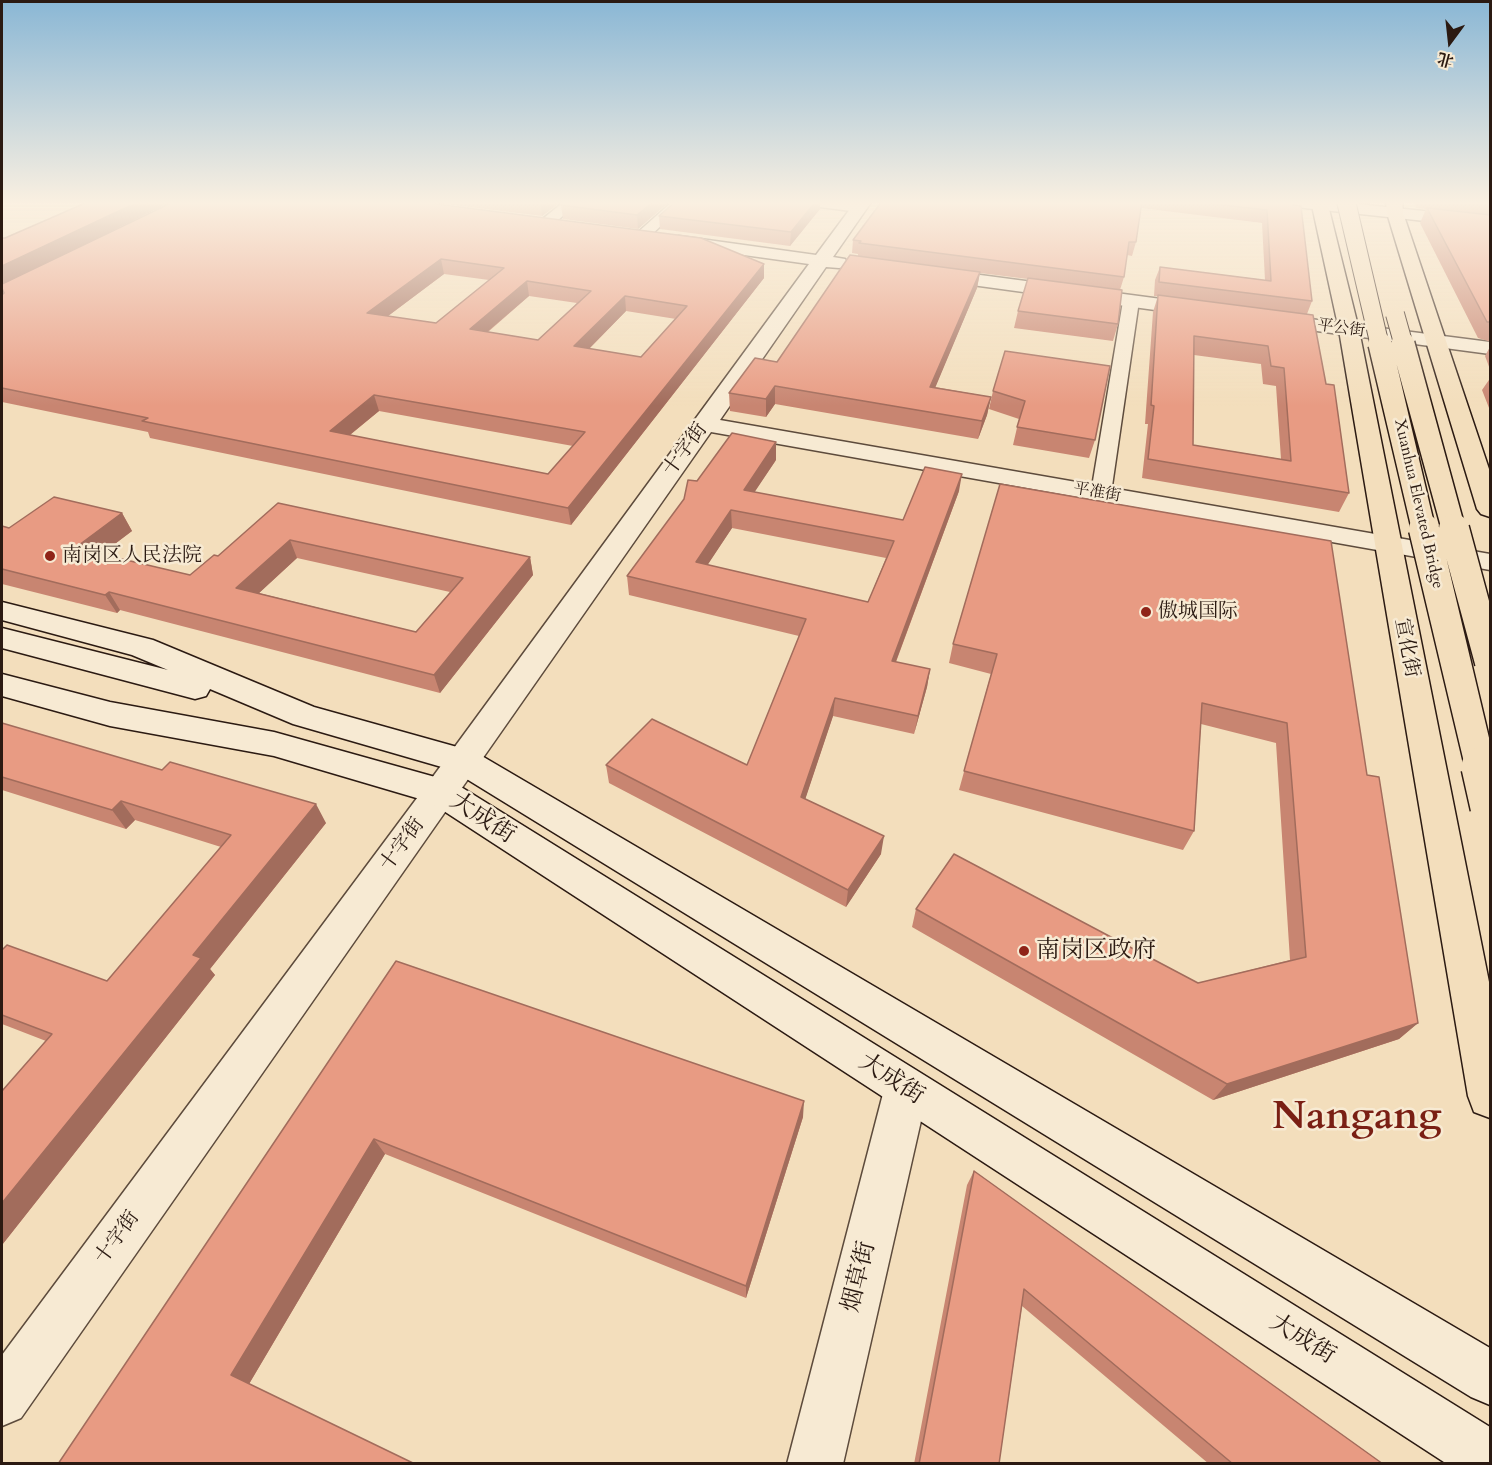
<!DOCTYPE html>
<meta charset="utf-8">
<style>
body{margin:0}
#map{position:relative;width:1492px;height:1465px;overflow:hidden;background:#f3debc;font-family:Cardo,"Noto Serif SC",serif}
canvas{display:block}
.frame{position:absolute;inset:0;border:3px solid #2b1a12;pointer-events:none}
.north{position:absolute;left:1420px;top:12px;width:60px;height:60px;-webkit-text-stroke:4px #f7ead3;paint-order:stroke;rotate:195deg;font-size:16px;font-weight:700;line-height:24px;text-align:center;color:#2b1a12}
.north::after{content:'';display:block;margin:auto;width:21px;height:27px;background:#2b1a12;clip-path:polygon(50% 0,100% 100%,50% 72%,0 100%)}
</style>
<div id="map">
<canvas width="1492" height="1465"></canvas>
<div class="frame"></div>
<div class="north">北</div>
</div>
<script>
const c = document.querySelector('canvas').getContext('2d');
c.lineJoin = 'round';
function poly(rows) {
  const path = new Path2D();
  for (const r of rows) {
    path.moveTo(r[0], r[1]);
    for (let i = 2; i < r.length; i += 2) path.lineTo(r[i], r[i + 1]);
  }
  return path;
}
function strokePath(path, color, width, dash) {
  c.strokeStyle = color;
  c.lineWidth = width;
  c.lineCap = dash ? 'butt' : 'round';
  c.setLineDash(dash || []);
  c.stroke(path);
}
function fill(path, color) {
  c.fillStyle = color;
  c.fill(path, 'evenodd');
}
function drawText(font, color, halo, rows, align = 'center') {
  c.font = font + ' Cardo,"Noto Serif SC",serif';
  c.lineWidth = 5;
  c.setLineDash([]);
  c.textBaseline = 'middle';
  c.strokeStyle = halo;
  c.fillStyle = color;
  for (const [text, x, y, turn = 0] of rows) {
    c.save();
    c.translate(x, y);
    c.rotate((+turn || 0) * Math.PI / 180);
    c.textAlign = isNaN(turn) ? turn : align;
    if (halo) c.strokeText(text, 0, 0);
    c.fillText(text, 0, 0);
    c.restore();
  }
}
const minor = poly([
 [565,201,580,201,550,227,540,227,538,224,540,221,565,201],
 [673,201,687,201,647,239,637,239,635,236,637,233,673,201],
 [798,201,833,201,859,204,866,208,859,212,804,205,798,201],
 [1131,296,1139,301,1111,493,1108,497,1101,499,1094,497,1091,493,1123,301,1131,296]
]);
const tertiary = poly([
 [856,201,872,201,833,257,845,259,848,263,845,267,839,268,826,267,720,420,1490,554,1490,570,711,432,21,1418,2,1426,2,1355,429,782,809,264,679,246,673,245,670,241,673,237,679,236,816,255,856,201],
 [1278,201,1329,201,1490,218,1490,228,1286,206,1278,201],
 [935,269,1199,304,1206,306,1209,310,1206,314,1199,316,928,279,926,275,928,271,935,269],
 [1271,314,1490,342,1490,354,1264,324,1261,320,1264,316,1271,314],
 [906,1068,922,1075,928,1090,843,1464,787,1464,884,1090,890,1075,906,1068]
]);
const secondary = poly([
 [2,602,153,640,314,707,475,752,1490,1348,1490,1405,1471,1397,452,770,293,724,210,689,206,696,195,699,2,648,2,628,168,670,132,655,2,620,2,602],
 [2,674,110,702,274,732,453,782,1490,1427,1490,1464,1447,1464,430,802,274,756,110,726,2,696,2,674]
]);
const trunk = poly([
 [1311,201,1327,201,1359,330,1490,987,1490,1118,1474,1112,1468,1096,1339,330,1311,201],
 [1386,201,1402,201,1403,213,1490,472,1490,517,1481,514,1477,509,1387,213,1386,201]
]);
strokePath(minor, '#5d4b3c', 3);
strokePath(tertiary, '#5d4b3c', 3);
strokePath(secondary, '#2b1a12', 3);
strokePath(trunk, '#2b1a12', 3);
fill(minor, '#f7ead3');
fill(tertiary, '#f7ead3');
fill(secondary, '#f7ead3');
fill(trunk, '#f3debc');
const trunkBridgeFar3 = poly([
 [1346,201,1380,346],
 [1395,314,1404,346]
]);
const trunkBridgeFar2 = poly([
 [1380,344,1424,531],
 [1403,344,1454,531]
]);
const trunkBridgeFar1 = poly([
 [1424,529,1481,769],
 [1454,529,1490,662]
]);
const trunkBridge = poly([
 [1481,767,1490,807]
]);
strokePath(trunkBridgeFar3, '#2b1a12', 20, []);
strokePath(trunkBridgeFar2, '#2b1a12', 26, []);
strokePath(trunkBridgeFar1, '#2b1a12', 33, []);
strokePath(trunkBridge, '#2b1a12', 42, []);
strokePath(trunkBridgeFar3, '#f3debc', 18);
strokePath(trunkBridgeFar2, '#f3debc', 23);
strokePath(trunkBridgeFar1, '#f3debc', 30);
strokePath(trunkBridge, '#f3debc', 39);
fill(poly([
 [421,201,562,201,542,216],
 [670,201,638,229,563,219,561,205],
 [882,201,1293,201,1312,301,1307,314,1326,384,1349,493,1339,512,1142,478,1148,424,1145,424,1153,312,1158,296,1154,296,1155,280,1160,267,1265,280,1262,223,1141,208,1136,242,1132,256,1127,255,1124,277,1120,290,1118,324,1113,341,1014,328,1018,311,1028,279,980,273,977,288,935,387,991,397,987,415,978,439,775,404,766,417,730,411,729,393,777,362,858,256,858,254,852,253,853,240],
 [1194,355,1261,364,1263,384,1276,386,1281,459,1193,445],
 [1414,201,1491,201,1491,342,1478,338,1420,223,1426,209,1416,208],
 [820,209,790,246,660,229,659,216],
 [99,237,764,278,571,525,150,438,148,432,2,402,2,295],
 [444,274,489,280,436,323,388,316],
 [529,296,577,303,538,340,488,332],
 [626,311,676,319,641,357,589,349],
 [379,411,573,446,548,474,350,435],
 [1491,345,1491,372,1485,356],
 [1005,351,1095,440,1089,458,1013,445,1019,419,989,409,993,391],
 [1491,377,1491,413,1482,390],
 [776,460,754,492,903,520,959,491,896,662,930,669,927,687,914,734,833,716,805,799,881,854,846,907,609,783,606,765,747,765,799,636,629,595,627,576],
 [732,528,886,558,868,602,707,565],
 [1000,484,1367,775,1418,1023,1399,1039,1213,1100,912,927,916,909,1198,983,1290,960,1276,743,1201,724,1194,831,1183,850,959,790,991,674,949,663,953,644],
 [278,503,530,557,533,575,440,693,120,610,117,613,2,584,2,526,9,528,122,513,132,531,101,554,190,575,218,556],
 [297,558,450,592,416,632,259,593],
 [2,723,326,823,210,969,215,975,2,1245,2,1091,46,1041,2,1024,2,950,107,981,221,847,135,820,126,829,2,790],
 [396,961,803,1117,746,1298,385,1154,249,1384,58,1464],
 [974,1171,1383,1464,1209,1464,1022,1306,999,1464,914,1464,967,1185]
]), '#c88571');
fill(poly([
 [140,201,173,201,2,285,2,266],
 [543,201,562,201,542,216,540,203],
 [654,201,670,201,638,229,637,215],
 [816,201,820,201,820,209,790,246,791,232],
 [441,259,444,274,372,328,367,313],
 [764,264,764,278,571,525,568,508],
 [980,272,977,288,928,405,930,387],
 [527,281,529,296,473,344,470,329],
 [625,296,626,311,576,362,574,346],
 [775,386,775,404,766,417,766,399],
 [374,395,379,411,335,447,330,431],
 [991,397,987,415,978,439,982,421],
 [776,442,776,460,744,508,744,490],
 [962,474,959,491,889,680,892,661],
 [731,510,732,528,697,581,696,562],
 [122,513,132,531,86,566,75,548],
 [290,540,297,558,245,606,236,588],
 [530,557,533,575,440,693,434,675],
 [109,592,120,610,117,613,105,595],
 [930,669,927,687,914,734,918,716],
 [835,698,833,716,800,815,801,797],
 [121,801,135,820,126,829,112,810],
 [316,804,326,823,210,969,215,975,2,1245,2,1203,193,955],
 [884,836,881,854,846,907,848,890],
 [1418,1023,1399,1039,1213,1100,1227,1084],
 [804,1101,803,1117,746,1298,746,1286],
 [374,1139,385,1154,249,1384,231,1375]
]), '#a26c5c');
const building = poly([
 [90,201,140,201,2,266,2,238,5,238,90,201],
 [175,201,413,201,701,238,764,264,568,508,142,421,148,418,2,388,2,295,4,293,2,288,2,284,175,201],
 [441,259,504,268,436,323,367,313,441,259],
 [527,281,591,291,538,340,470,329,527,281],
 [625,296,687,306,641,357,574,346,625,296],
 [374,395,585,432,548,474,330,431,374,395],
 [524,201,543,201,540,203,524,201],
 [566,201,654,201,637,215,561,205,566,201],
 [676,201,816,201,791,232,659,216,676,201],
 [882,201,1142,201,1136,242,1129,242,1124,277,859,243,861,241,853,240,882,201],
 [1188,201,1293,201,1293,205,1301,206,1312,301,1159,282,1160,267,1271,281,1267,210,1188,201],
 [1427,208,1491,215,1491,322,1487,322,1427,208],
 [850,255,980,272,930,387,991,397,982,421,775,386,766,399,729,393,755,358,777,362,850,255],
 [1028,278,1122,290,1118,324,1018,311,1028,278],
 [1158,295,1313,315,1326,384,1334,385,1349,493,1148,459,1154,406,1151,405,1158,295],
 [1194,336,1268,346,1271,366,1284,368,1291,461,1193,445,1194,336],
 [1005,351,1110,366,1095,440,1017,427,1025,401,993,391,1005,351],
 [732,433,776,442,744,490,903,520,925,467,962,474,892,661,930,669,918,716,835,698,801,797,884,836,848,890,606,765,652,719,747,765,806,619,627,576,684,499,688,480,697,481,732,433],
 [731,510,894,541,868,602,696,562,731,510],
 [1000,484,1331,541,1367,775,1379,777,1418,1023,1227,1084,916,909,954,854,1198,983,1306,957,1287,723,1202,703,1194,831,964,771,997,654,953,644,1000,484],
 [54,497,122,513,75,548,190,575,214,555,218,556,278,503,530,557,434,675,109,592,105,595,2,569,2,526,9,528,54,497],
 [290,540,463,578,416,632,236,588,290,540],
 [2,723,162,770,170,762,316,804,193,955,201,958,2,1203,2,1091,52,1034,2,1015,2,950,7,945,107,981,231,835,121,801,112,810,2,777,2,723],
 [396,961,804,1101,746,1286,374,1139,231,1375,415,1464,58,1464,396,961],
 [974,1171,1383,1464,1233,1464,1024,1289,999,1464,919,1464,974,1171]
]);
fill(building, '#e89b83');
strokePath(building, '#a26c5c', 1.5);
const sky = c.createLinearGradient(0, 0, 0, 406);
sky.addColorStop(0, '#8ab7d5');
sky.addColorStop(0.5, '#faf0e1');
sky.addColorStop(1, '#faf0e100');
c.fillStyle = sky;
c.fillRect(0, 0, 1492, 406);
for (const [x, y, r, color] of [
 [50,556,6,"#8f2418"],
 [1146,612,6,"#8f2418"],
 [1024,951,6,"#8f2418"]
]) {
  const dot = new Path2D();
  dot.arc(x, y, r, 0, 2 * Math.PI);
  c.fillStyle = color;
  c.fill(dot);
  strokePath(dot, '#f7ead3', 2);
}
drawText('16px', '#2b1a12', '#f7ead3', [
 ["平公街",1341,329,8],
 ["平准街",1097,493,10],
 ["Xuanhua Elevated Bridge",1418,504,77]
]);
drawText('20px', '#2b1a12', '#f7ead3', [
 ["十字街",686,450,-54],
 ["宣化街",1406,648,79],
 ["十字街",403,845,-54],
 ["十字街",118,1238,-54]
]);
drawText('20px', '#2b1a12', '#f7ead3', [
 ["南岗区人民法院",62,556],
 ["傲城国际",1158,612]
], 'left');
drawText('24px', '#2b1a12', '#f7ead3', [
 ["大成街",482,819,33],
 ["大成街",891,1080,33],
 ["烟草街",860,1277,-76],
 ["大成街",1302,1340,32]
]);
drawText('24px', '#2b1a12', '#f7ead3', [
 ["南岗区政府",1036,951]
], 'left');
drawText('bold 39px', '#7a1f14', '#f7ead3', [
 ["Nangang",1357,1119]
]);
</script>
